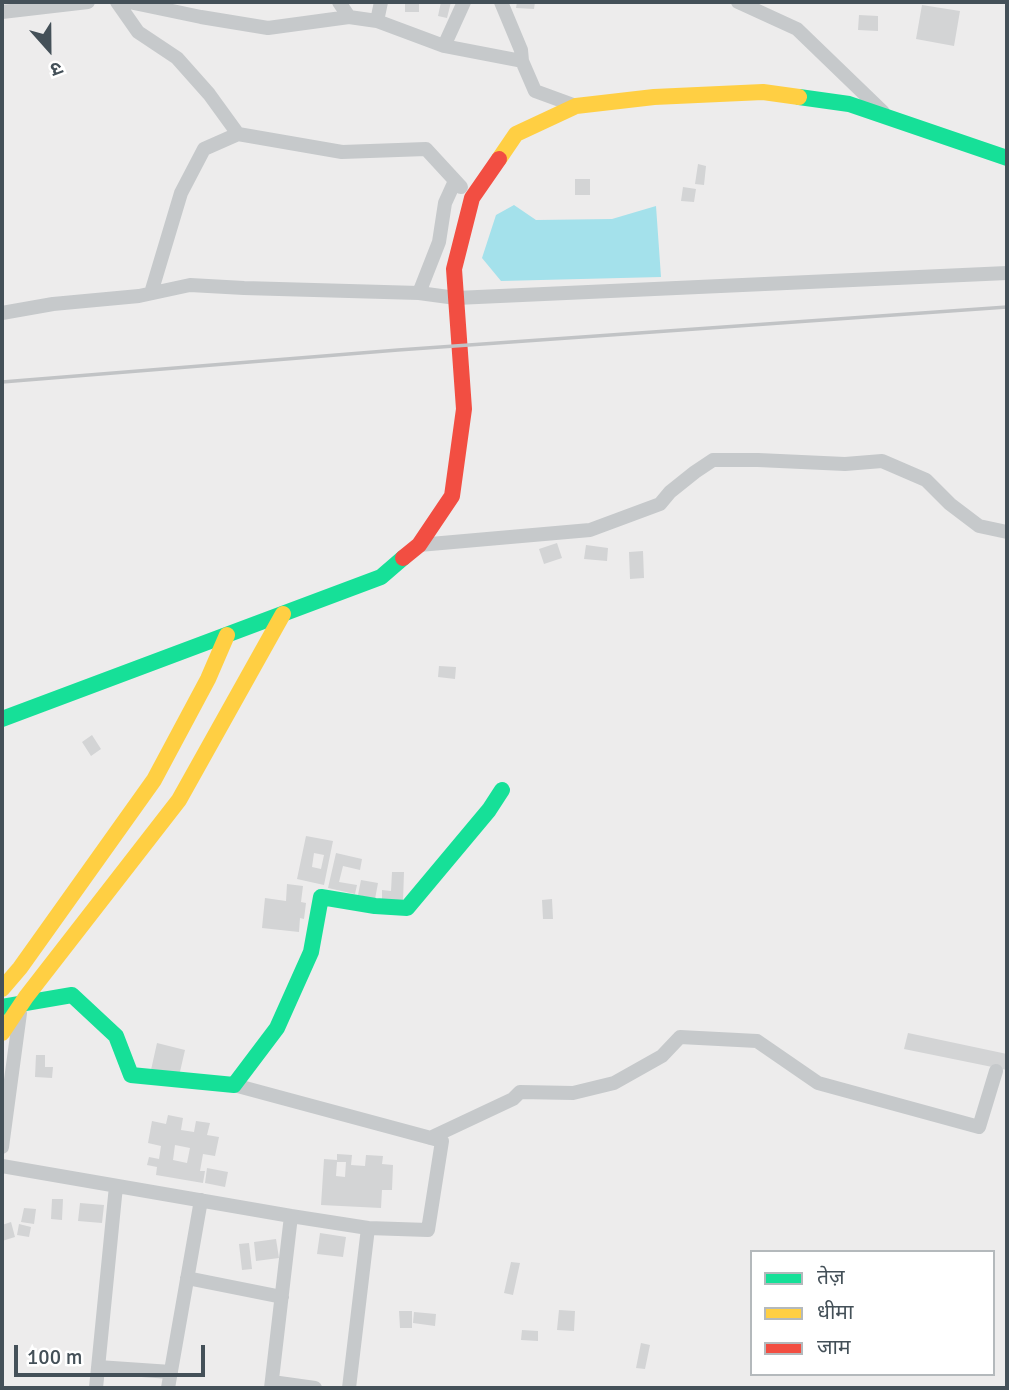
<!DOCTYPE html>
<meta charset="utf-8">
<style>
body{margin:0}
#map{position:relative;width:1009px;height:1390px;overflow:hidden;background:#edecec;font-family:Signika,"Noto Sans Devanagari",sans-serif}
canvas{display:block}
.frame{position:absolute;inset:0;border:4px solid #445058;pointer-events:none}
.legend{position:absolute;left:750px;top:1250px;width:245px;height:126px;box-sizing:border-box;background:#fff;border:2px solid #b4b9bc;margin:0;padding:9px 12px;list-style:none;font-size:21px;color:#445058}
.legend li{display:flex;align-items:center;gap:14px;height:35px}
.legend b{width:35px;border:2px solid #b4b9bc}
.north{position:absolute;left:14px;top:14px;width:70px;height:70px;-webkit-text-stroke:5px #fff;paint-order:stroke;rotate:159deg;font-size:19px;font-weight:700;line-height:28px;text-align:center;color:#445058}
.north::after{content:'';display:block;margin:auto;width:24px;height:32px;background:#445058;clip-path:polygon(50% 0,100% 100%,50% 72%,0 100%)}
.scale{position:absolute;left:14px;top:1345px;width:191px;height:32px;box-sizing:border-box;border:4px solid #445058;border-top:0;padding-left:9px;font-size:21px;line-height:24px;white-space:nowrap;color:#445058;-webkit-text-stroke:5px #fff;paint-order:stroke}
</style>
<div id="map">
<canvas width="1009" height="1390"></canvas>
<div class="frame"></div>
<ul class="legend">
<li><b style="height:9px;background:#16e098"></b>तेज़</li>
<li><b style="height:9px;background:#ffcf43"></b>धीमा</li>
<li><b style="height:9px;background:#f24e42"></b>जाम</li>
</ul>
<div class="north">उ</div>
<div class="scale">100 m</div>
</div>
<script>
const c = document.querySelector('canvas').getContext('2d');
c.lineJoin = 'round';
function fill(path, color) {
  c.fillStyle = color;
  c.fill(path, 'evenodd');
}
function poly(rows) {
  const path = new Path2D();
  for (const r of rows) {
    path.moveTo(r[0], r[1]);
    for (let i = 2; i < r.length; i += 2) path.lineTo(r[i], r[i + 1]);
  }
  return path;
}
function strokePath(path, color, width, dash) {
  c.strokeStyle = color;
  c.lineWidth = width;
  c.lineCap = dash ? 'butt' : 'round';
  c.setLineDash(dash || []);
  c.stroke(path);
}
fill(poly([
 [514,205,536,220,612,219,656,206,661,277,501,281,482,258,496,215]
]), '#a4e1eb');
fill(poly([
 [405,2,419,2,419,12,405,12],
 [441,2,451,2,447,18,438,16],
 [517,2,535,2,534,9,516,8],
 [922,5,960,11,954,46,916,39],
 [859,15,878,16,878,31,858,30],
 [698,164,706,166,704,185,695,184],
 [575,179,590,179,590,195,575,195],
 [683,187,696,189,694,202,681,201],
 [557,543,562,558,544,564,539,549],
 [586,545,608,548,607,561,584,559],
 [643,551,644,578,630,579,629,552],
 [439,666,456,667,455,679,438,677],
 [92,735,101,749,91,756,82,742],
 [306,836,333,841,324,885,297,879],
 [314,853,324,855,321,869,312,867],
 [336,853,362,859,360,870,343,866,339,882,357,885,355,894,328,888],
 [392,872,404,872,403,901,382,900,382,890,391,891],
 [361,880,378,883,375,899,358,895],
 [287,884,303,886,301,902,306,903,304,919,300,918,299,932,262,928,265,898,286,901],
 [552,899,553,919,543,919,542,900],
 [908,1033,1007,1054,1007,1070,904,1049],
 [157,1043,185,1050,179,1076,151,1070],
 [36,1055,45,1055,45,1067,53,1067,52,1078,35,1077],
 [168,1115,183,1118,181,1130,194,1132,196,1121,210,1123,207,1135,219,1137,215,1156,203,1154,200,1171,205,1171,203,1183,156,1175,157,1167,147,1165,149,1157,159,1159,161,1146,148,1143,152,1121,166,1124],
 [175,1145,190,1148,187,1163,173,1160],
 [337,1154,352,1155,351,1165,365,1166,366,1155,383,1156,382,1164,393,1165,392,1190,382,1190,381,1208,321,1205,324,1159,337,1160],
 [337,1162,346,1162,345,1177,336,1176],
 [207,1168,228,1172,225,1187,205,1183],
 [52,1199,63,1199,62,1220,51,1219],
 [80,1203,104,1205,102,1223,78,1221],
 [24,1208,36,1209,34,1224,21,1222],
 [11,1222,15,1237,2,1241,2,1225],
 [19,1224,31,1227,29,1237,17,1235],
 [320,1233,346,1237,343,1257,317,1254],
 [276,1239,279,1258,256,1261,254,1242],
 [249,1243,252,1269,242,1270,239,1244],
 [511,1262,520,1263,513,1295,504,1293],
 [559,1310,575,1311,574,1331,557,1330],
 [399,1311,412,1311,412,1328,400,1328],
 [414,1312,436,1314,435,1326,413,1323],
 [522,1330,538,1331,538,1341,521,1340],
 [641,1343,650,1345,645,1369,636,1368]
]), '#d3d4d5');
strokePath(poly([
 [117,2,138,32,177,58,209,94,238,134,342,152,426,149,461,187],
 [129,2,201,17,268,28,349,17,377,21,444,46,522,61,521,50,501,2],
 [339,2,349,17],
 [738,2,797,29,883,112],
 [2,12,88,2],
 [377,21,381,2],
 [444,46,464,2],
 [522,61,535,91,576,106],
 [151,293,181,193,204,149,238,134],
 [419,293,456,298,1007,273],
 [2,313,53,304,139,296,190,285,244,288,419,293,439,242,445,203,455,181],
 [419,545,590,530,660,504,670,492,695,472,713,460,758,460,845,464,882,461,926,480,950,504,979,526,1007,532],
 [234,1085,442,1141,428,1230,368,1228,349,1388],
 [430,1138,513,1099,520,1092,573,1093,614,1083,662,1056,680,1037,757,1041,818,1083,979,1127,996,1071],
 [2,1147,20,1013],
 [2,1166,291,1216],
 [187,1278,282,1297],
 [98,1367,171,1372],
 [272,1382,315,1388],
 [96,1388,116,1186],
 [168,1388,201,1200],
 [271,1388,291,1216,368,1228]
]), '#c6c9cb', 14);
strokePath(poly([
 [799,97,849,104,1007,158],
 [2,719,381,577,403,558],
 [2,1007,72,995,116,1036,131,1075,234,1085,277,1028,311,952,321,897,375,906,407,908,489,810,502,790]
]), '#16e098', 16);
strokePath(poly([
 [499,159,516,134,576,106,654,97,763,92,799,97],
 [2,989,20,968,154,780,208,679,227,635],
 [2,1033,26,997,179,800,283,614]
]), '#ffcf43', 16);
strokePath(poly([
 [403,558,419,545,452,496,464,409,454,269,472,198,499,159]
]), '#f24e42', 16);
strokePath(poly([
 [2,382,398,350,1007,307]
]), '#c1c3c5', 3.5);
</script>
